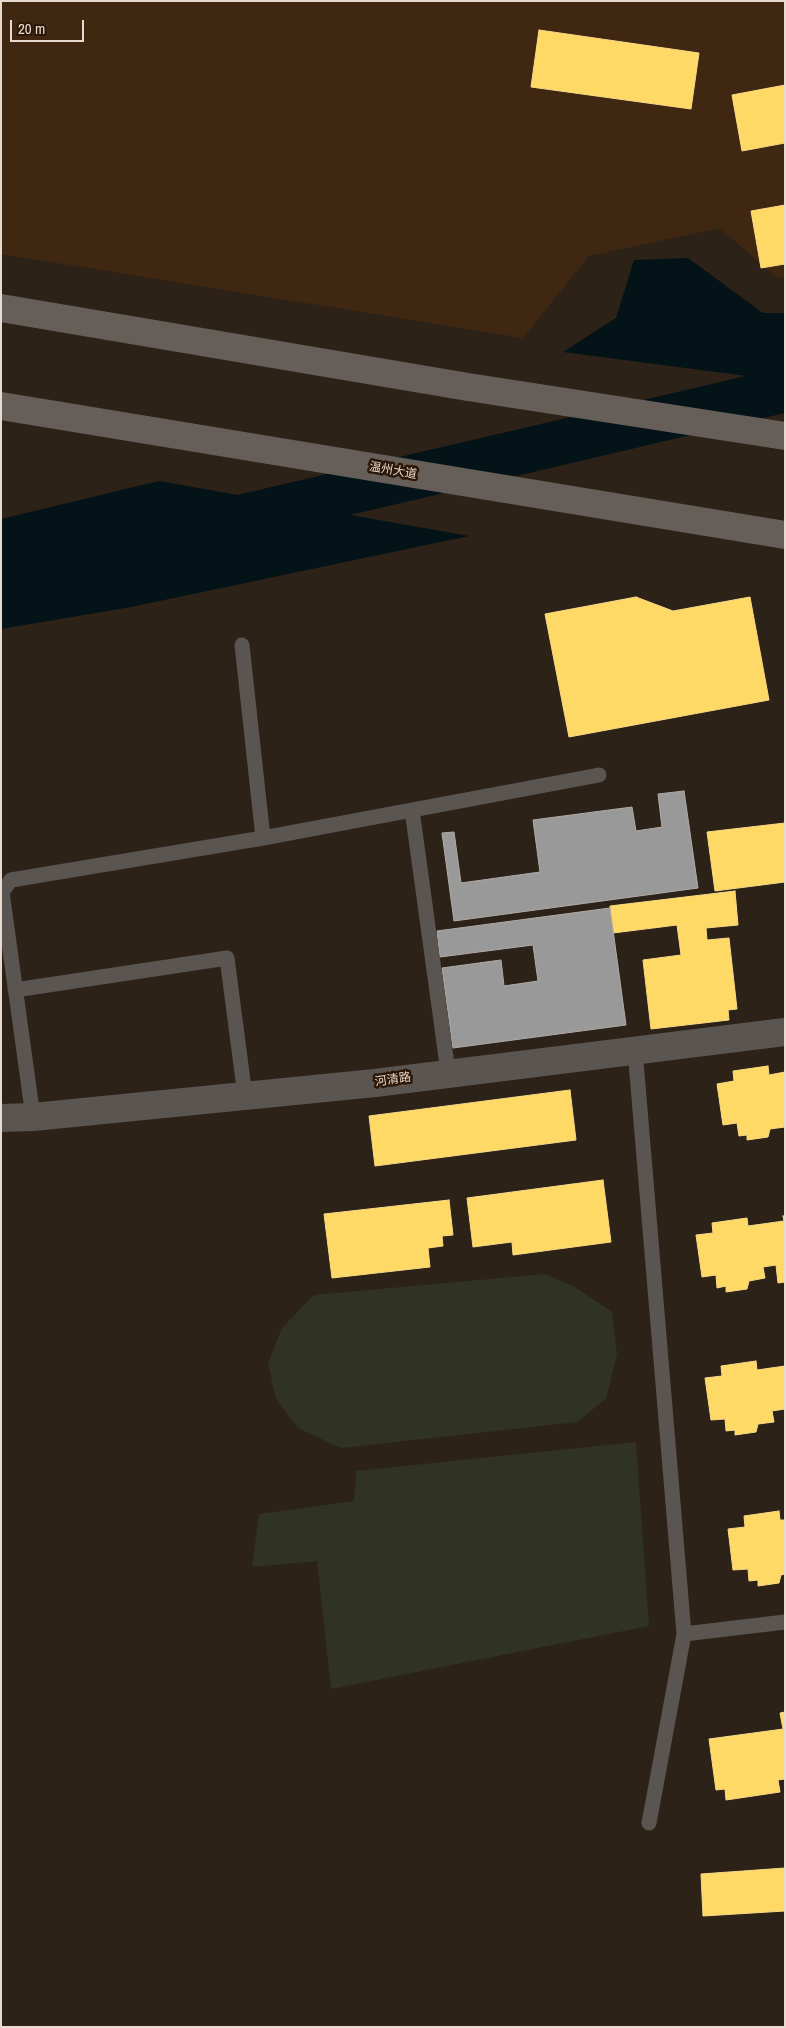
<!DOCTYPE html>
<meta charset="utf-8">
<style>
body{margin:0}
#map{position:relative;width:786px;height:2028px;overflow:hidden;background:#2d2218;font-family:"Archivo Narrow",sans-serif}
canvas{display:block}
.frame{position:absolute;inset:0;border:2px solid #e9dacf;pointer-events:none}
.scale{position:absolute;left:10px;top:20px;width:74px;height:22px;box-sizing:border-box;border:2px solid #e9dacf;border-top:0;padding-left:6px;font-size:15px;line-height:18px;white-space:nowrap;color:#e9dacf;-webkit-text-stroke:4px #2c1706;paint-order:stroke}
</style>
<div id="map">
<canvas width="786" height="2028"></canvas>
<div class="frame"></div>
<div class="scale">20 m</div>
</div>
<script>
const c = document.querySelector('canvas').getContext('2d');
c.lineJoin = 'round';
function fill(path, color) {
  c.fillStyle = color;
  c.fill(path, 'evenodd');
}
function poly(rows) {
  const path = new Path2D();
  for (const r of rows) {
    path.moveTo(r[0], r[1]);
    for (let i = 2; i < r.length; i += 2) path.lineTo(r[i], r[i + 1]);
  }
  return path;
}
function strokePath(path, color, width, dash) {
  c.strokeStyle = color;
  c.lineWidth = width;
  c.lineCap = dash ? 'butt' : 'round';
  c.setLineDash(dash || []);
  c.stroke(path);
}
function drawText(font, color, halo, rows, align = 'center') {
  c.font = font + ' "Archivo Narrow","Noto Sans SC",sans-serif';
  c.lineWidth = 5;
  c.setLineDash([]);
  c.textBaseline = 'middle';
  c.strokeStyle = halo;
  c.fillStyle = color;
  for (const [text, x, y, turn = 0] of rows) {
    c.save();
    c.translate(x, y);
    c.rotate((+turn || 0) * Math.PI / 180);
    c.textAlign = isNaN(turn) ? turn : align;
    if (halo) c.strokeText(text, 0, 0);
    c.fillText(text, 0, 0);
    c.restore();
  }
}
fill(poly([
 [1,1,785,1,785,277,777,278,720,228,589,256,523,338,1,254]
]), '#402712');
fill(poly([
 [545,1274,573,1286,612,1312,617,1354,606,1399,577,1422,341,1448,298,1428,276,1399,268,1363,282,1328,314,1295],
 [636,1442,649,1626,331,1689,317,1561,252,1567,259,1514,354,1501,356,1471]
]), '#303322');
fill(poly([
 [688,258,763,313,785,313,785,381,563,352,616,318,634,260],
 [159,481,469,536,131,607,1,629,1,519]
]), '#041318');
const homes = poly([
 [539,30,699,53,691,109,531,87,539,30],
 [785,85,785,143,742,151,732,95,785,85],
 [785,205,785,264,761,268,751,211,785,205],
 [636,597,673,611,750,597,769,700,569,737,545,614,636,597],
 [785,823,785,882,715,891,707,832,785,823],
 [735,891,738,925,706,928,707,940,729,938,737,1009,728,1010,729,1020,651,1029,643,960,681,955,677,925,613,933,610,906,735,891],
 [768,1066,769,1075,785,1072,785,1127,770,1129,768,1137,747,1140,747,1135,739,1136,737,1123,723,1125,717,1084,734,1081,733,1071,768,1066],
 [570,1090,576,1140,375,1166,369,1116,570,1090],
 [603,1180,611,1242,513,1255,512,1242,473,1247,467,1198,603,1180],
 [449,1200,453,1235,442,1236,443,1246,428,1248,430,1267,332,1278,324,1214,449,1200],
 [783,1216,785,1216,785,1282,778,1283,776,1265,763,1267,765,1278,749,1281,747,1289,726,1292,726,1286,717,1288,716,1275,702,1277,696,1235,713,1233,712,1223,747,1218,748,1226,784,1221,783,1216],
 [756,1361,757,1370,785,1366,785,1409,772,1411,774,1422,758,1424,756,1432,735,1435,735,1430,726,1431,725,1419,711,1420,705,1378,722,1376,721,1366,756,1361],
 [779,1511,780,1520,785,1520,785,1574,781,1575,779,1583,758,1586,758,1580,749,1581,748,1569,733,1570,728,1529,745,1527,744,1516,779,1511],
 [785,1712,785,1779,778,1780,780,1792,726,1800,725,1789,716,1790,709,1739,783,1729,780,1713,785,1712],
 [785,1868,785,1911,703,1916,701,1874,785,1868]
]);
fill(homes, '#ffd966');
strokePath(homes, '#f8d986', 1);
const industry = poly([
 [684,791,698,888,454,921,442,833,454,832,461,883,540,872,533,820,632,807,636,831,662,827,658,794,684,791],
 [610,908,626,1025,453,1048,442,968,501,960,504,986,538,981,533,945,440,957,437,931,610,908]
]);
fill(industry, '#999');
strokePath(industry, '#b1aca9', 1);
strokePath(poly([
 [234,519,785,390]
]), '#041318', 45);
strokePath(poly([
 [242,645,263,838],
 [412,810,448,1072],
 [15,990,227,958,245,1096],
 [635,1050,684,1634],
 [33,1117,2,892,11,880,263,838,599,775],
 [649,1823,684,1634,785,1622]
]), '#5b5551', 15);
strokePath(poly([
 [1,1118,33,1117,375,1083,785,1032]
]), '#5b5551', 28);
strokePath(poly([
 [1,308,468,387,785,436],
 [1,406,785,535]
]), '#665e59', 28);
drawText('12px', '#e9dacf', '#2c1706', [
 ["温州大道",393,471,10],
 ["河清路",393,1080,-8]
]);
</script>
